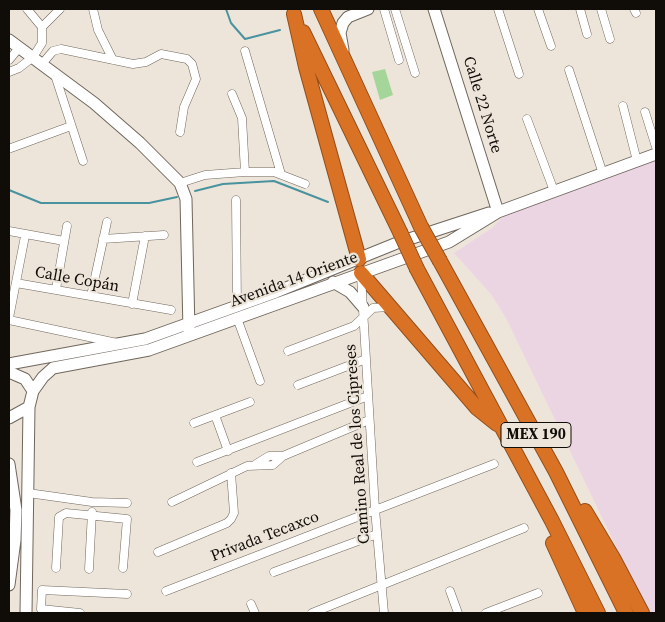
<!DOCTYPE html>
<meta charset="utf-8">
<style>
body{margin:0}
#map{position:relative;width:665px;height:622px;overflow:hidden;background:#eee5da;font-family:"Source Serif 4",serif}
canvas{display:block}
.frame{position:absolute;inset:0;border:10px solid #100d09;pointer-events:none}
</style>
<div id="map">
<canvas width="665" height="622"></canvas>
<div class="frame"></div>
</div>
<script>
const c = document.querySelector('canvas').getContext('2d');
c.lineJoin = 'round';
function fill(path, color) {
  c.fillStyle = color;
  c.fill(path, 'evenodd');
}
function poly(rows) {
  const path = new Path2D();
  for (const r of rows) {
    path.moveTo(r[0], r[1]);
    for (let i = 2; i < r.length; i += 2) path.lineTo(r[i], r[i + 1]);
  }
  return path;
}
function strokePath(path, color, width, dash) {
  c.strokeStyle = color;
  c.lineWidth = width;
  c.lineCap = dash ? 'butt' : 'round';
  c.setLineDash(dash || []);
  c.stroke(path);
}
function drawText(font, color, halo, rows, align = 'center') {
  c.font = font + ' "Source Serif 4",serif';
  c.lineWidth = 4.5;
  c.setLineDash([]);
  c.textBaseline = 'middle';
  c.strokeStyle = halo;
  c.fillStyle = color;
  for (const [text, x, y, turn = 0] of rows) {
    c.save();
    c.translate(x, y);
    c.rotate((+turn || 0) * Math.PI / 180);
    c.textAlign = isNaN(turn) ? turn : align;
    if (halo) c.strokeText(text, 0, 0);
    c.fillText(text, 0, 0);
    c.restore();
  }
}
fill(poly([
 [656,158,656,613,648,613,506,318,491,294,454,253,492,228,508,212]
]), '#ebd5e3');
fill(poly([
 [385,69,393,95,380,100,372,72]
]), '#a4d69a');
strokePath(poly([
 [226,9,231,23,245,39,280,30],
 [9,190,41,203,149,203,177,197],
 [195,191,223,184,274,181,328,202]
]), '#49939f', 2);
const street = poly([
 [93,9,98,30,113,60],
 [384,9,399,60],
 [395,9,415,73],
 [498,9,519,74],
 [538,9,551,46],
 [580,9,587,34],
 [601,9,610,39],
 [634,9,636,13],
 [42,27,60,9],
 [245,51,281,174],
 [9,60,19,48],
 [42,64,53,51,61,49,133,64,146,62,161,54,187,59,192,64,196,79,184,107,180,132],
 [569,70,603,174],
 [9,72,19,68,33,57,42,43,42,27,27,9],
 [55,75,83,161],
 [232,94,242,118,245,172],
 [623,106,637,161],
 [645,112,656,147],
 [527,119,554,191],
 [11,148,71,126],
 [180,183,205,175,245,172,274,172,305,184],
 [236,200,237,307],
 [9,231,64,241],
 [103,239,164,235],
 [361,276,375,509,384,613],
 [16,283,171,310],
 [56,289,67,226],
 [91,296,107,222],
 [132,304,145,236],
 [9,318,25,236],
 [237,318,260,381],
 [9,320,117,343],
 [288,351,354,326,373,308,389,307],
 [298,385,366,359],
 [215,415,228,451],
 [194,423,250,402],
 [197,462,368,396],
 [256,464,269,456,283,456,369,420],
 [28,493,92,502,127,503],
 [172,502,247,466,273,465,283,456],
 [158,552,227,523,231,519,234,513,231,473],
 [56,568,59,517,66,513,127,519,123,568],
 [89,569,92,512],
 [274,572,377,534],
 [166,591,494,464],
 [450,591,458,613],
 [251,604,255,613],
 [80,613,41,609,42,590,127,594],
 [312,613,524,528],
 [486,613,538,593]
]);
const secondary = poly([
 [434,9,498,212],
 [9,40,94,103,140,143,180,183,186,199,189,331],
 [343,50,340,33,343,23,348,17,368,9],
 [333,282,350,292,363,307],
 [9,364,145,339,276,292,397,243,489,213],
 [9,372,25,379,33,391],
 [9,418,29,407,33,391,43,377,53,368,149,350,449,242,498,212,656,154],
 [9,464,16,510,15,540,9,585],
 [26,613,29,407]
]);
const highway = poly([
 [321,9,421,227],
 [294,14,306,67,359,259],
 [303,32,400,232],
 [440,261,556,472,626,613],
 [417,269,552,521,598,613],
 [361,273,477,408,497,424],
 [585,511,613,558,642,613],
 [553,543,585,613]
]);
strokePath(street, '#6f675d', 9);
strokePath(secondary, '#6f675d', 13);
strokePath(highway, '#934f1b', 16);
strokePath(street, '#fff', 8);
strokePath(secondary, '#fff', 11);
strokePath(highway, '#da7225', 14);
const highwayBridge = poly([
 [421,227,440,261],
 [400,232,417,269]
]);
strokePath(highwayBridge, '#934f1b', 16, []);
strokePath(highwayBridge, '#da7225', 14);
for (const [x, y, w] of [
 [536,435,70]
]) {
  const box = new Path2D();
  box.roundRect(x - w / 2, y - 12.5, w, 25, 4);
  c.fillStyle = '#eee5da';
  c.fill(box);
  strokePath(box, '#100d09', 1);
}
drawText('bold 15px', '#100d09', null, [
 ["MEX 190",536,435]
]);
drawText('16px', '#100d09', '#eee5da', [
 ["Calle 22 Norte",482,105,73],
 ["Calle Copán",77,280,10],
 ["Avenida 14 Oriente",294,280,-20],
 ["Camino Real de los Cipreses",358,444,-94],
 ["Privada Tecaxco",265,537,-21]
]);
</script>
